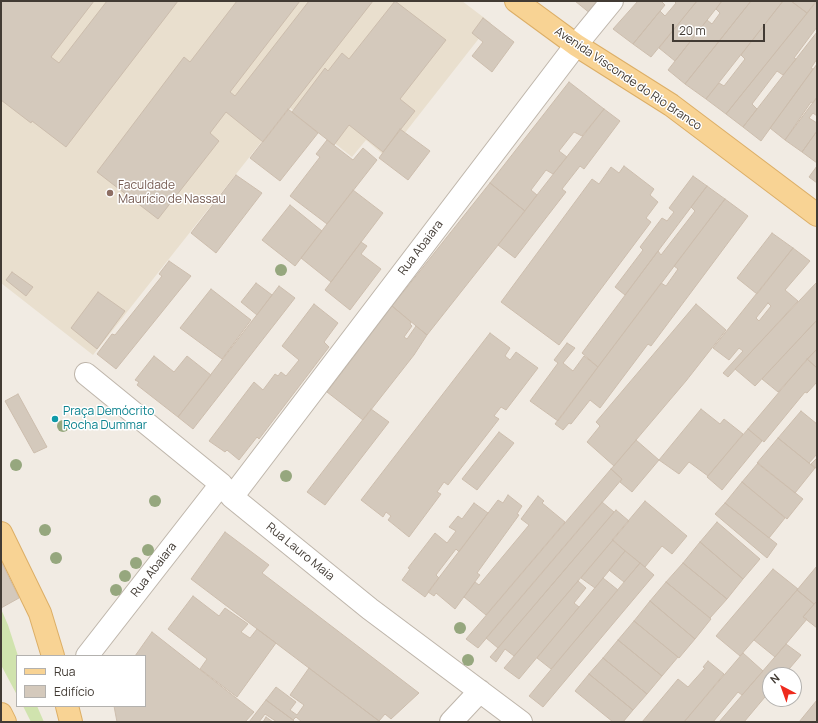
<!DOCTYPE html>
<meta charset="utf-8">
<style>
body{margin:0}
#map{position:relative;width:818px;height:723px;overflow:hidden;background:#f1ebe3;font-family:Manrope,sans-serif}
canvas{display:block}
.frame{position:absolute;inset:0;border:2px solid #423b34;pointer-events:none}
.legend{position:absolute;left:16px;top:655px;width:130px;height:52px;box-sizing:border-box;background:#fff;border:1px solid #b3b1ae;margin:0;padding:5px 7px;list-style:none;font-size:12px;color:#423b34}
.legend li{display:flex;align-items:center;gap:8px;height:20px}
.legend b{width:20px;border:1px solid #b3b1ae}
.north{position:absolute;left:762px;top:667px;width:40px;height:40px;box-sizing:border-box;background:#fff;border:1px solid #b3b1ae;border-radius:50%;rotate:319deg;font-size:11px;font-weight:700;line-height:16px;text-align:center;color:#423b34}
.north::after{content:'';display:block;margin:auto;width:14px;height:18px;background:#ee2a1d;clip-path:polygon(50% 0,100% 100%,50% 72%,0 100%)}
.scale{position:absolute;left:672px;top:24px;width:93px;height:18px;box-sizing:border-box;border:2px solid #423b34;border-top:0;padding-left:5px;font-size:12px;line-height:14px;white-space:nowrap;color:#423b34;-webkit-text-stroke:3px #fff;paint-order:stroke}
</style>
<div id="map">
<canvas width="818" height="723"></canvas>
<div class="frame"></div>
<ul class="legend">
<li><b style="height:5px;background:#f8d394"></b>Rua</li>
<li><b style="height:11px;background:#d4c9bc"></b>Edifício</li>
</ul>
<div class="north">N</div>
<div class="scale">20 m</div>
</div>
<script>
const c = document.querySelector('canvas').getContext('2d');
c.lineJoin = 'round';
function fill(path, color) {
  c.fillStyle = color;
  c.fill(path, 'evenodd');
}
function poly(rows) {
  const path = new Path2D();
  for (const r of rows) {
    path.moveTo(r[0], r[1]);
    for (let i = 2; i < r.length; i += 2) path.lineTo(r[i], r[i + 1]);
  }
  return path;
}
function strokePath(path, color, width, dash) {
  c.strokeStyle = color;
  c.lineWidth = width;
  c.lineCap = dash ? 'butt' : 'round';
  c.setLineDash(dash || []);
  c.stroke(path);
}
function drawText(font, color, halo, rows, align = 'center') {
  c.font = font + ' Manrope,sans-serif';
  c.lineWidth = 3;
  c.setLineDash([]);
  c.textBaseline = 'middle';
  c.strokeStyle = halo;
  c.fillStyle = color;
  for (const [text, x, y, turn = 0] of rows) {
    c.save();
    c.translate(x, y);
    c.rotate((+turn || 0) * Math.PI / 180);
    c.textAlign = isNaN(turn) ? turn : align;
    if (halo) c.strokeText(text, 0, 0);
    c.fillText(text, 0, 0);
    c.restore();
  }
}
fill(poly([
 [1,1,462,1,491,23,386,157,366,140,352,157,289,107,93,355,1,283]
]), '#e9dfce');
fill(poly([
 [1,609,8,625,18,656,17,695,1,665],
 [23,706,37,706,44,722,31,722]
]), '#d0e3ae');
const building = poly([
 [1,1,94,1,51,57,59,63,107,1,178,1,66,147,32,121,31,123,1,100,1,1],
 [237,1,300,1,230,92,235,96,309,1,373,1,263,142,226,112,210,133,219,141,158,219,97,172,184,57,190,62,237,1],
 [395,1,446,40,400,99,415,111,383,152,349,125,334,145,292,112,325,68,328,71,342,53,349,59,395,1],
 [575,1,601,1,591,14,575,1],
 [638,1,661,1,665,5,633,44,613,29,638,1],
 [674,1,697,1,651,57,633,44,660,11,665,16,676,3,674,1],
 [697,1,722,1,675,61,659,48,697,1],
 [722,1,751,1,685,84,668,70,707,20,712,24,720,13,716,9,722,1],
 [751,1,783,1,706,99,685,84,751,1],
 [783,1,791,1,807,13,726,114,706,99,719,83,724,86,745,59,741,55,783,1],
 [791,1,816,1,807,13,791,1],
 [817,1,817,27,794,58,796,59,783,75,777,71,752,104,757,109,743,127,726,114,817,1],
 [483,18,514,42,492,72,472,56,483,42,472,33,483,18],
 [817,32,817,59,811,68,813,69,761,141,743,127,817,32],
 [817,64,817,97,813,103,811,102,785,140,770,128,817,64],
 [569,82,604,109,582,136,574,132,559,151,567,157,553,174,546,170,531,190,537,195,525,211,490,183,569,82],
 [817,97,817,116,813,113,809,118,817,123,817,131,802,152,785,140,817,97],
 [288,109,318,133,280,181,250,158,288,109],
 [604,109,620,121,584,169,580,166,562,189,566,192,515,258,498,245,604,109],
 [400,129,430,151,408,180,379,158,400,129],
 [817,131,817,163,802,152,817,131],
 [327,140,353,160,363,148,377,160,327,224,290,196,320,157,316,154,327,140],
 [624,166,654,189,650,195,658,202,646,218,651,222,559,345,501,302,592,179,599,184,611,167,619,173,624,166],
 [817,166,817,183,809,177,817,166],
 [236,175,262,193,216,253,191,233,236,175],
 [693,176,707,186,625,295,615,287,643,250,640,247,662,218,667,221,674,212,669,208,693,176],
 [490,183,525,211,427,335,392,306,490,183],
 [707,186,725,199,598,367,582,353,658,251,661,255,695,211,691,207,707,186],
 [353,190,383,213,331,282,301,258,353,190],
 [725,199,748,216,651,346,648,344,600,408,590,400,571,424,569,423,563,430,555,424,661,283,666,286,678,269,674,266,725,199],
 [290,205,322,231,295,266,262,240,290,205],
 [772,233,793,248,757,294,737,278,772,233],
 [361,242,367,246,361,254,381,269,350,310,325,290,361,242],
 [793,248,810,261,785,290,798,301,728,377,723,373,743,351,739,348,729,360,713,348,793,248],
 [768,303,771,306,759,321,756,318,768,303],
 [169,261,191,276,116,369,97,354,112,334,115,335,162,276,159,274,169,261],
 [12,272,33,287,26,296,6,280,12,272],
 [817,282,817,320,755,386,735,369,817,282],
 [256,283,272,295,257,315,241,302,256,283],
 [279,286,295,298,193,429,178,417,279,286],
 [211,289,251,320,222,359,180,328,211,289],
 [98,292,125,311,97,349,71,328,98,292],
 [314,304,338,323,324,342,329,347,259,439,257,437,239,460,227,450,225,452,209,441,254,382,263,390,275,374,278,376,281,372,286,376,299,360,282,346,314,304],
 [696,304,726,330,686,381,614,466,587,442,600,426,596,422,696,304],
 [392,306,411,322,410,324,412,326,404,337,407,339,416,326,427,335,414,355,363,420,327,392,392,306],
 [817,320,817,349,778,392,762,379,817,320],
 [490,333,510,348,505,356,510,360,516,352,538,368,506,410,501,407,494,416,499,419,448,485,444,482,437,492,441,494,409,537,388,520,391,516,386,512,383,517,361,500,490,333],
 [567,343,575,348,563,363,573,371,584,356,598,367,558,421,530,401,558,363,554,360,567,343],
 [817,349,817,368,807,359,817,349],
 [154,356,174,372,187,356,211,375,178,417,137,385,139,382,135,380,154,356],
 [807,359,817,368,817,382,807,393,805,392,764,442,748,429,807,359],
 [18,394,47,447,34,453,5,401,18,394],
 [371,409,389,422,325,505,307,492,371,409],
 [701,409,720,424,724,419,743,434,708,476,689,462,679,474,659,460,701,409],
 [801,411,817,424,817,454,809,463,778,438,801,411],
 [748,429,762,441,722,490,707,477,748,429],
 [499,432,514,443,477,490,462,479,499,432],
 [778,438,815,468,795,493,757,463,778,438],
 [636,440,659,460,632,492,620,482,622,479,611,469,636,440],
 [817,458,817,469,811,464,817,458],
 [758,463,803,499,787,519,742,482,758,463],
 [611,469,622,479,589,518,478,648,466,639,611,469],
 [742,482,785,518,769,538,725,503,742,482],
 [508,495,522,506,517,514,519,515,477,573,480,575,455,609,436,593,434,596,428,592,498,500,503,503,508,495],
 [538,496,544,501,542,503,565,522,486,615,464,597,475,582,479,585,529,525,521,519,538,496],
 [645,501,687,536,672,554,662,546,645,567,612,540,645,501],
 [602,502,614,512,498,648,486,638,602,502],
 [474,503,488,513,459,552,456,549,436,575,439,578,425,597,402,580,410,569,408,568,435,533,447,543,456,531,449,527,458,516,462,519,474,503],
 [725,503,777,544,767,558,715,514,725,503],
 [616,510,629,521,514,656,505,649,496,662,490,657,616,510],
 [717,522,760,559,743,579,700,542,717,522],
 [225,532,269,565,262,573,419,693,391,719,385,714,379,721,191,579,225,532],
 [613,540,625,551,595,588,581,578,613,540],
 [700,542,743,579,727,599,683,563,700,542],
 [625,551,640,563,624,582,609,570,625,551],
 [1,561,19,598,1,608,1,561],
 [640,563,654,575,543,707,529,696,640,563],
 [683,563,727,599,710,618,666,582,683,563],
 [817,566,817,601,814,604,797,590,817,566],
 [773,569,798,589,740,656,716,636,773,569],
 [603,578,618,590,551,669,537,658,603,578],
 [578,581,586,588,574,603,579,607,519,679,504,668,578,581],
 [666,582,711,619,695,639,650,601,666,582],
 [797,590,814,604,803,617,807,619,775,657,754,640,797,590],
 [193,596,219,616,225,608,248,624,241,632,250,638,257,629,276,643,237,697,200,669,207,659,168,629,193,596],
 [650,601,695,639,679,658,634,621,650,601],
 [817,601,817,628,803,617,817,601],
 [634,621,678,657,662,676,618,640,634,621],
 [152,632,254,712,245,722,117,722,114,706,145,706,145,656,135,656,152,632],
 [618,640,662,676,647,694,603,658,618,640],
 [786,644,801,655,784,675,770,675,770,691,744,722,719,722,786,644],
 [743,653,763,671,742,695,738,692,713,722,684,722,743,653],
 [603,658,647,694,633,710,589,674,603,658],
 [708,661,724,674,684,722,642,722,678,679,688,687,705,668,703,667,708,661],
 [309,668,379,721,381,722,302,722,296,717,293,720,266,700,276,687,296,702,290,710,297,715,304,705,290,695,309,668],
 [589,674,633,710,623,722,613,722,575,691,589,674],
 [266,700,293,720,295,722,277,722,265,714,259,722,249,722,266,700],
 [817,700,817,722,799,722,817,700],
 [266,717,273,722,263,722,266,717]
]);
fill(building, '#d4c9bc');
strokePath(building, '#ccbdad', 1);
const minor = poly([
 [86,374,221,484,232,497,370,609,521,722],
 [232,497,576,45,612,1],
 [87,656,221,484],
 [451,722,480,691]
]);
const major = poly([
 [516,1,576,45,671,105,817,215],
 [1,533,40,613,53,656],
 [67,706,71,722],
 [1,714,5,722]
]);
strokePath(minor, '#beb5aa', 24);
strokePath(major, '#dcae66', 24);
strokePath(minor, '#fff', 22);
strokePath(major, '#f8d394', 22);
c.fillStyle = '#96a77e';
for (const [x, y] of [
 [281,270],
 [63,426],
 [16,465],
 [286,476],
 [155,501],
 [45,530],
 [148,550],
 [56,558],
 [136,563],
 [125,576],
 [116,590],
 [460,628],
 [468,660]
]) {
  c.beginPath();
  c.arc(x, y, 6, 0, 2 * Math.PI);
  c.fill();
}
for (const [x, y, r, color] of [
 [110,193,4,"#8d6e63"],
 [55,419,4,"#0f9aa8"]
]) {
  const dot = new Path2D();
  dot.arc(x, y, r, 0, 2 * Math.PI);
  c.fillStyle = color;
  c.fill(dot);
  strokePath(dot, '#fff', 1.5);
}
drawText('12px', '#423b34', '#fff', [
 ["Avenida Visconde do Rio Branco",628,79,34],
 ["Rua Abaiara",421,248,-53],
 ["Rua Lauro Maia",300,552,39],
 ["Rua Abaiara",154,570,-52]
]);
drawText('12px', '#785e54', '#fff', [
 ["Faculdade",118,186],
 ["Maurício de Nassau",118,200]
], 'left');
drawText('12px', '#0d838f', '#fff', [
 ["Praça Demócrito",63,412],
 ["Rocha Dummar",63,426]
], 'left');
</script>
